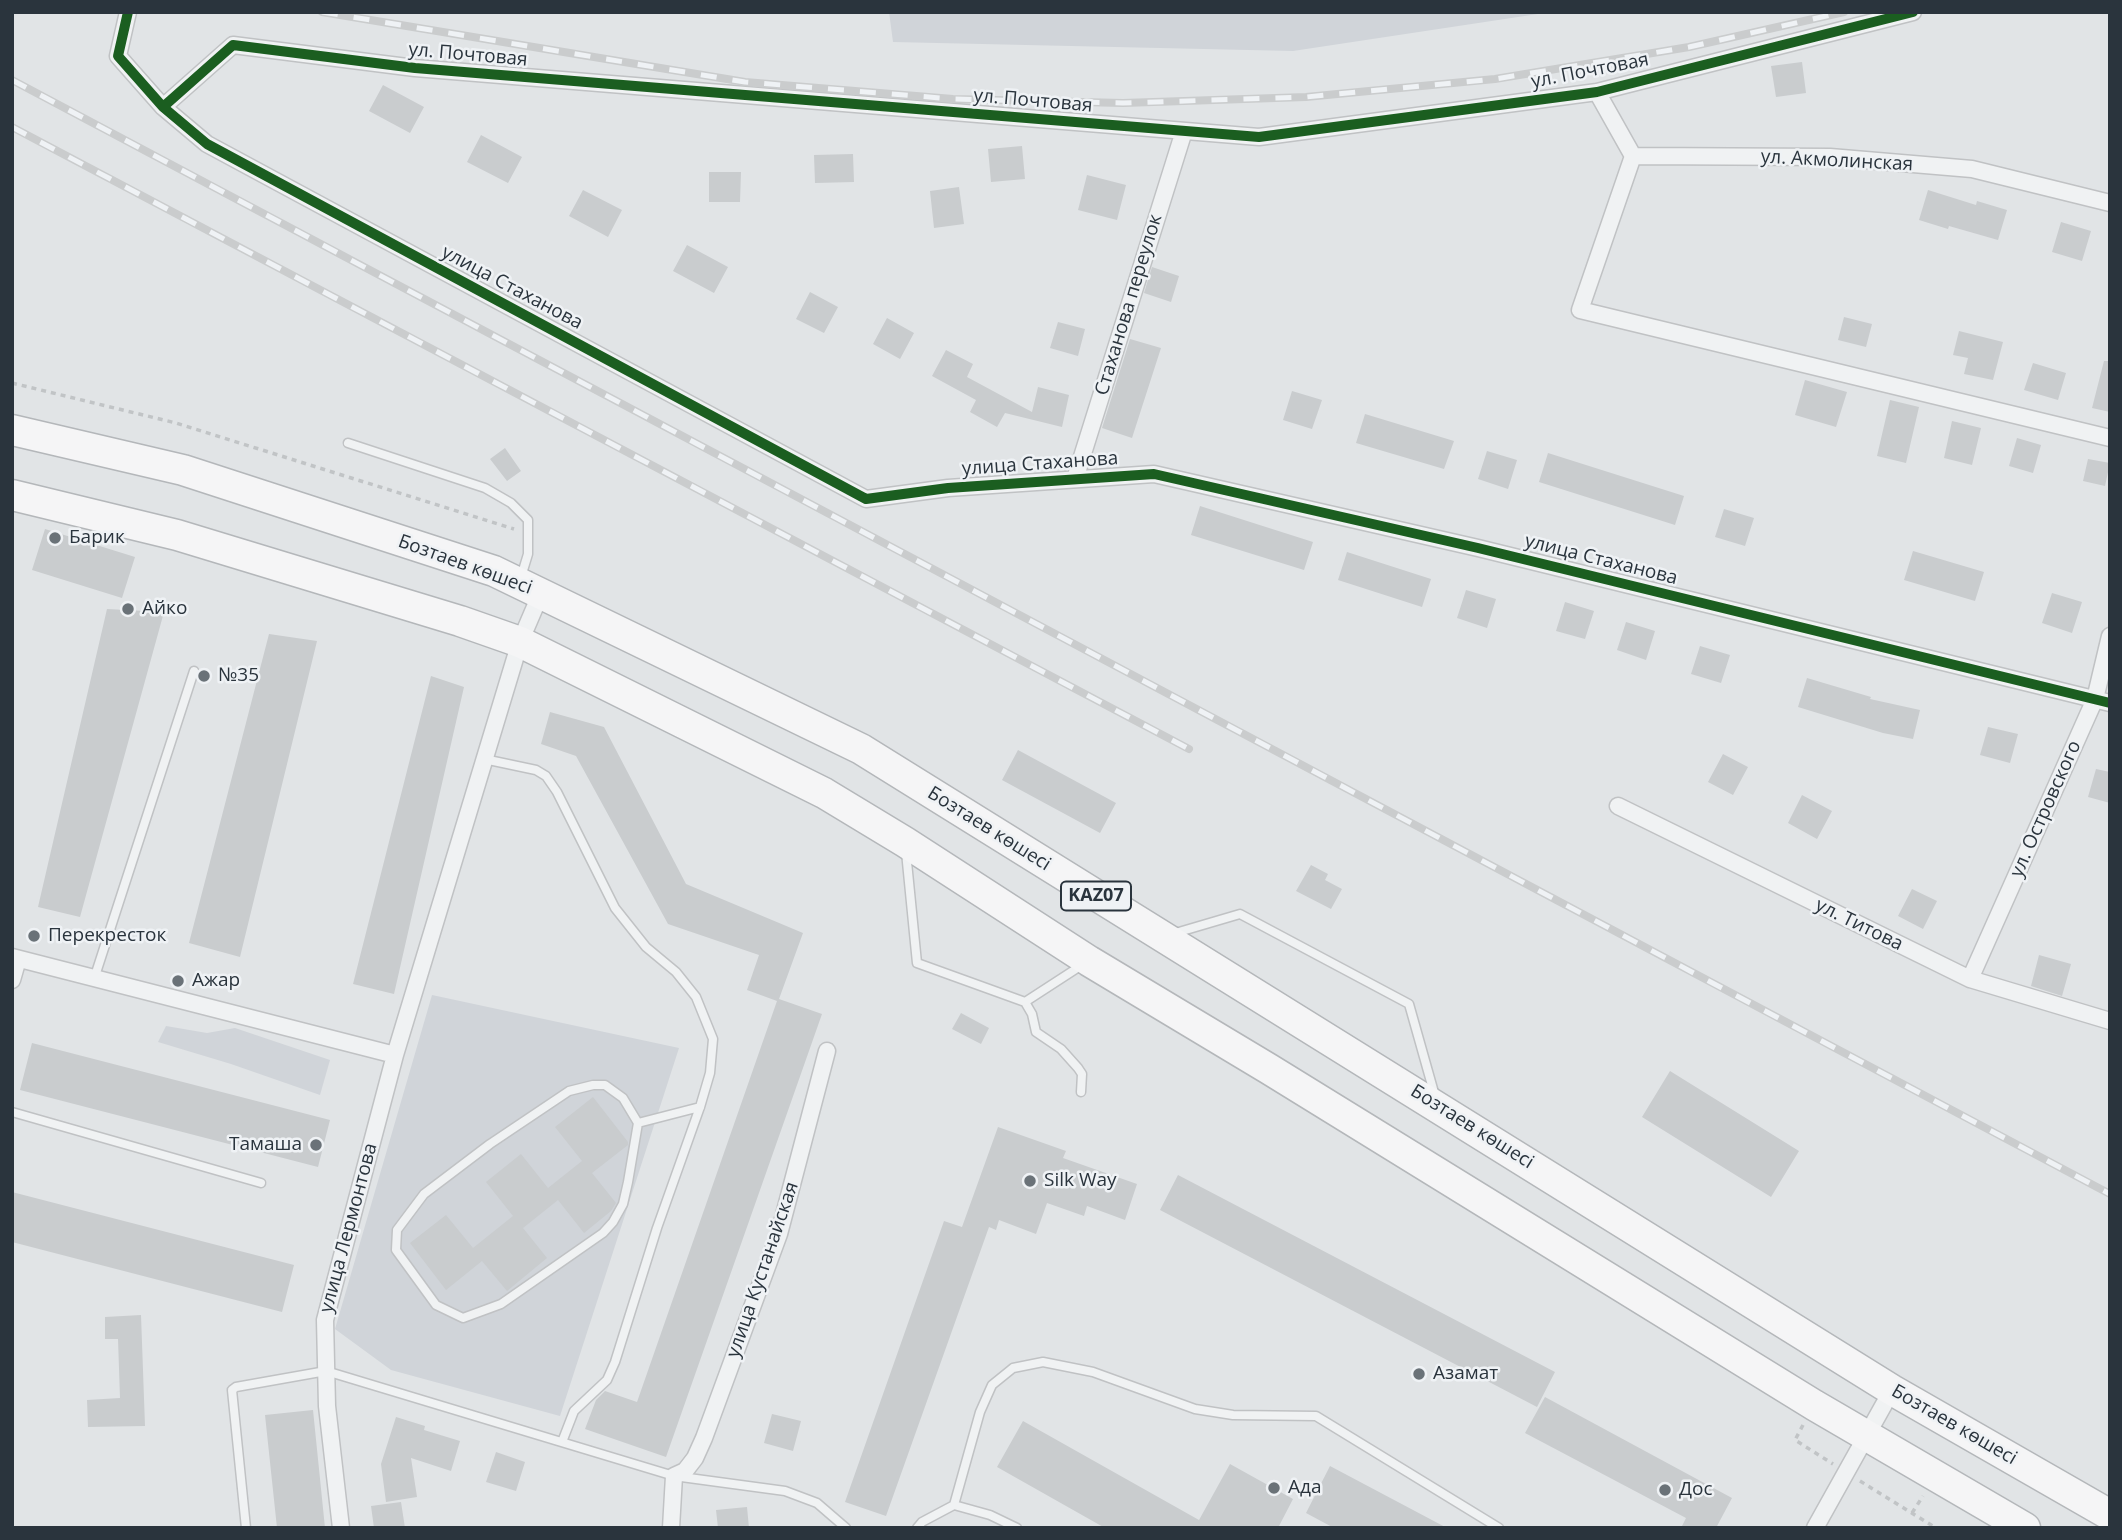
<!DOCTYPE html>
<meta charset="utf-8">
<style>
body{margin:0}
#map{position:relative;width:2122px;height:1540px;overflow:hidden;background:#e1e4e6;font-family:"Open Sans",sans-serif}
canvas{display:block}
.frame{position:absolute;inset:0;border:14px solid #2a343d;pointer-events:none}
</style>
<div id="map">
<canvas width="2122" height="1540"></canvas>
<div class="frame"></div>
</div>
<script>
const c = document.querySelector('canvas').getContext('2d');
c.lineJoin = 'round';
function fill(path, color) {
  c.fillStyle = color;
  c.fill(path, 'evenodd');
}
function poly(rows) {
  const path = new Path2D();
  for (const r of rows) {
    path.moveTo(r[0], r[1]);
    for (let i = 2; i < r.length; i += 2) path.lineTo(r[i], r[i + 1]);
  }
  return path;
}
function strokePath(path, color, width, dash) {
  c.strokeStyle = color;
  c.lineWidth = width;
  c.lineCap = dash ? 'butt' : 'round';
  c.setLineDash(dash || []);
  c.stroke(path);
}
function drawText(font, color, halo, rows, align = 'center') {
  c.font = font + ' "Open Sans",sans-serif';
  c.lineWidth = 5;
  c.setLineDash([]);
  c.textBaseline = 'middle';
  c.strokeStyle = halo;
  c.fillStyle = color;
  for (const [text, x, y, turn = 0] of rows) {
    c.save();
    c.translate(x, y);
    c.rotate((+turn || 0) * Math.PI / 180);
    c.textAlign = isNaN(turn) ? turn : align;
    if (halo) c.strokeText(text, 0, 0);
    c.fillText(text, 0, 0);
    c.restore();
  }
}
fill(poly([
 [889,12,1551,12,1293,51,893,42],
 [432,995,679,1048,560,1416,391,1370,335,1329],
 [166,1026,207,1033,235,1028,330,1060,320,1095,231,1064,158,1042]
]), '#d0d4d9');
fill(poly([
 [1802,62,1806,93,1776,97,1771,66],
 [383,85,424,107,410,133,369,111],
 [481,135,522,157,508,183,467,162],
 [1022,146,1025,179,991,182,988,149],
 [853,154,854,182,815,183,814,155],
 [709,172,741,172,740,202,709,202],
 [1087,175,1126,185,1117,220,1078,210],
 [959,187,964,224,934,228,930,191],
 [583,190,622,210,608,237,569,216],
 [1928,190,1976,205,1977,201,2007,210,1998,240,1949,226,1948,229,1919,220],
 [2061,222,2091,231,2082,261,2052,252],
 [687,245,728,267,714,293,673,271],
 [1152,267,1179,276,1171,302,1144,293],
 [810,292,838,307,824,333,796,319],
 [1844,317,1872,324,1866,347,1838,340],
 [887,318,914,333,900,359,873,344],
 [1058,322,1085,329,1078,356,1050,348],
 [1959,331,2003,342,1993,380,1964,374,1968,358,1953,355],
 [1130,339,1161,348,1132,438,1102,428],
 [946,350,973,364,967,377,1032,412,1038,387,1069,395,1062,427,1005,413,997,427,970,412,976,400,932,376],
 [2104,361,2110,361,2110,412,2092,408],
 [2033,363,2066,373,2058,400,2024,390],
 [1805,380,1847,392,1836,427,1795,415],
 [1292,391,1322,400,1312,429,1283,420],
 [1890,400,1919,407,1906,463,1877,456],
 [1365,414,1454,441,1444,469,1356,443],
 [1952,421,1981,428,1972,465,1944,458],
 [2017,438,2041,445,2033,473,2009,466],
 [505,448,521,471,507,481,490,459],
 [1487,451,1517,460,1508,489,1478,479],
 [1548,453,1684,496,1675,525,1539,482],
 [2088,459,2110,463,2105,486,2083,481],
 [1200,506,1313,542,1304,570,1191,535],
 [1724,509,1754,518,1745,546,1715,537],
 [45,529,135,557,122,598,32,570],
 [1913,551,1984,572,1975,601,1904,580],
 [1347,552,1431,579,1422,607,1338,580],
 [1466,590,1496,599,1487,628,1457,618],
 [2052,593,2082,602,2072,633,2042,623],
 [1565,602,1594,611,1585,639,1556,631],
 [107,609,164,612,80,917,38,907],
 [1626,622,1655,631,1646,660,1617,650],
 [269,634,317,641,240,957,189,943],
 [1700,646,1730,655,1721,683,1691,674],
 [431,676,464,687,394,994,353,984],
 [1807,678,1871,697,1870,699,1920,710,1913,739,1883,733,1798,707],
 [550,712,604,727,686,884,803,933,779,999,822,1014,666,1457,585,1429,596,1400,605,1391,637,1402,777,1001,747,990,759,955,668,924,576,756,541,744],
 [1988,727,2018,734,2010,763,1980,755],
 [1018,750,1116,803,1100,833,1002,780],
 [1723,754,1748,767,1733,795,1708,782],
 [2096,769,2110,772,2110,803,2088,797],
 [1802,795,1832,811,1817,839,1788,823],
 [1311,865,1328,874,1325,880,1342,889,1331,909,1296,891],
 [1912,889,1937,901,1923,929,1898,916],
 [2039,955,2071,964,2062,996,2031,986],
 [961,1013,989,1028,981,1044,952,1029],
 [32,1043,330,1120,318,1167,20,1090],
 [1670,1071,1799,1151,1771,1197,1642,1117],
 [593,1097,628,1142,628,1145,592,1173,616,1203,611,1211,584,1233,558,1200,523,1228,547,1258,507,1291,482,1261,446,1290,410,1243,446,1215,473,1248,513,1216,486,1182,521,1154,548,1188,582,1161,555,1127],
 [998,1127,1066,1151,1063,1158,1137,1184,1125,1220,1087,1206,1084,1216,1047,1203,1036,1234,999,1220,996,1230,989,1227,886,1516,845,1502,944,1221,962,1227],
 [1178,1175,1555,1372,1537,1407,1160,1210],
 [12,1192,294,1265,282,1312,12,1242],
 [141,1315,145,1426,88,1427,87,1400,120,1398,118,1339,105,1339,105,1317],
 [1545,1397,1732,1498,1716,1528,1681,1528,1686,1518,1525,1433],
 [313,1410,325,1528,277,1528,265,1415],
 [772,1414,801,1421,793,1451,764,1443],
 [396,1417,425,1426,424,1430,460,1441,451,1471,411,1458,417,1497,386,1502,381,1464],
 [1023,1421,1199,1520,1230,1464,1293,1499,1278,1528,1105,1528,997,1467],
 [496,1452,525,1462,516,1491,486,1482],
 [1330,1466,1447,1528,1334,1528,1306,1513],
 [401,1502,405,1528,374,1528,371,1506],
 [747,1507,749,1528,718,1528,716,1510]
]), '#c9ccce');
const lane = poly([
 [348,443,485,488,511,503,528,520,528,554,521,577],
 [484,759,536,770,546,776,557,792,615,908,646,947,676,972,696,997,713,1039,710,1073,700,1107,657,1228,615,1362,607,1380,574,1411,562,1442],
 [906,852,917,963,1025,1002,1082,965],
 [1172,934,1240,914,1409,1004,1435,1096],
 [94,979,194,671],
 [1025,1002,1032,1014,1036,1032,1061,1049,1078,1068,1082,1074,1081,1092],
 [593,1085,605,1085,623,1098,638,1123,628,1182,623,1204,613,1222,603,1233,501,1304,463,1318,436,1305,396,1250,397,1230,424,1194,490,1144,569,1091,593,1085],
 [12,1112,261,1183],
 [638,1123,700,1107],
 [954,1505,980,1412,992,1385,1013,1368,1043,1362,1093,1372,1195,1409,1233,1415,1316,1416,1499,1528],
 [246,1528,232,1390,236,1387,326,1371,674,1476,785,1491,817,1503,846,1528],
 [917,1528,922,1522,954,1505,990,1515,1017,1528]
]);
const street = poly([
 [128,12,118,56,163,107,207,144,866,499,948,488,1154,474,1478,548,2110,703],
 [1597,92,1633,156,1830,157,1972,169,2110,203],
 [163,107,233,45,415,68,1259,137,1597,92,1913,12],
 [1633,156,1580,310,2110,438],
 [1075,479,1184,131],
 [1618,806,1970,979,2110,1021],
 [12,957,395,1055,520,642,541,593],
 [1970,979,2095,699,2110,636],
 [12,980,18,959],
 [341,1528,327,1406,325,1320,395,1055],
 [671,1528,674,1476,685,1471,695,1458,704,1438,779,1234,827,1051],
 [1815,1528,1892,1390]
]);
const highway = poly([
 [12,430,183,470,494,571,861,749,1892,1390,2110,1515],
 [12,495,177,535,460,621,520,642,824,793,905,842,1089,961,1269,1069,1814,1405,2025,1528]
]);
strokePath(lane, '#c0c2c4', 11);
strokePath(street, '#c0c2c4', 19);
strokePath(highway, '#b4b7ba', 33);
strokePath(poly([
 [12,383,176,423,514,529],
 [1803,1425,1795,1440,1833,1464],
 [1860,1481,1936,1528],
 [1912,1513,1923,1496]
]), '#c1c4c6', 3.5, [5, 5]);
strokePath(lane, '#f0f2f3', 8);
strokePath(street, '#f0f2f3', 16);
strokePath(highway, '#f5f5f6', 30);
const rail = poly([
 [322,12,745,82,953,99,1123,103,1306,97,1495,79,1689,47,1844,12],
 [12,80,2110,1194],
 [12,127,1189,749]
]);
strokePath(rail, '#cacccd', 8);
strokePath(rail, '#eff2f5', 5, [16]);
strokePath(poly([
 [128,12,118,56,163,107,207,144,866,499,948,488,1154,474,1478,548,2110,703],
 [163,107,233,45,415,68,1259,137,1597,92,1913,12]
]), '#1b5e20', 10);
for (const [x, y, r, color] of [
 [55,538,7,"#6a7278"],
 [128,609,7,"#6a7278"],
 [204,676,7,"#6a7278"],
 [34,936,7,"#6a7278"],
 [178,981,7,"#6a7278"],
 [316,1145,7,"#6a7278"],
 [1030,1181,7,"#6a7278"],
 [1419,1374,7,"#6a7278"],
 [1274,1488,7,"#6a7278"],
 [1665,1490,7,"#6a7278"]
]) {
  const dot = new Path2D();
  dot.arc(x, y, r, 0, 2 * Math.PI);
  c.fillStyle = color;
  c.fill(dot);
  strokePath(dot, '#eff2f5', 2.5);
}
for (const [x, y, w] of [
 [1096,896,70]
]) {
  const box = new Path2D();
  box.roundRect(x - w / 2, y - 14.5, w, 29, 5);
  c.fillStyle = '#eff2f5';
  c.fill(box);
  strokePath(box, '#2a343d', 2);
}
drawText('bold 18px', '#2a343d', null, [
 ["KAZ07",1096,896]
]);
drawText('19px', '#2a343d', '#eff2f5', [
 ["ул. Почтовая",468,55,5],
 ["ул. Почтовая",1590,71,-11],
 ["ул. Почтовая",1033,101,5],
 ["ул. Акмолинская",1837,161,3],
 ["улица Стаханова",512,288,28],
 ["Стаханова переулок",1129,305,-73],
 ["улица Стаханова",1040,464,-4],
 ["улица Стаханова",1601,560,14],
 ["Бозтаев көшесі",465,565,20],
 ["ул. Островского",2046,809,-66],
 ["Бозтаев көшесі",989,829,32],
 ["ул. Титова",1859,925,26],
 ["Бозтаев көшесі",1472,1127,32],
 ["улица Лермонтова",349,1228,-75],
 ["улица Кустанайская",763,1270,-71],
 ["Бозтаев көшесі",1954,1425,30]
]);
drawText('19px', '#2a343d', '#eff2f5', [
 ["Барик",69,538],
 ["Айко",142,609],
 ["№35",218,676],
 ["Перекресток",48,936],
 ["Ажар",192,981],
 ["Тамаша",302,1145,"right"],
 ["Silk Way",1044,1181],
 ["Азамат",1433,1374],
 ["Ада",1288,1488],
 ["Дос",1679,1490]
], 'left');
</script>
